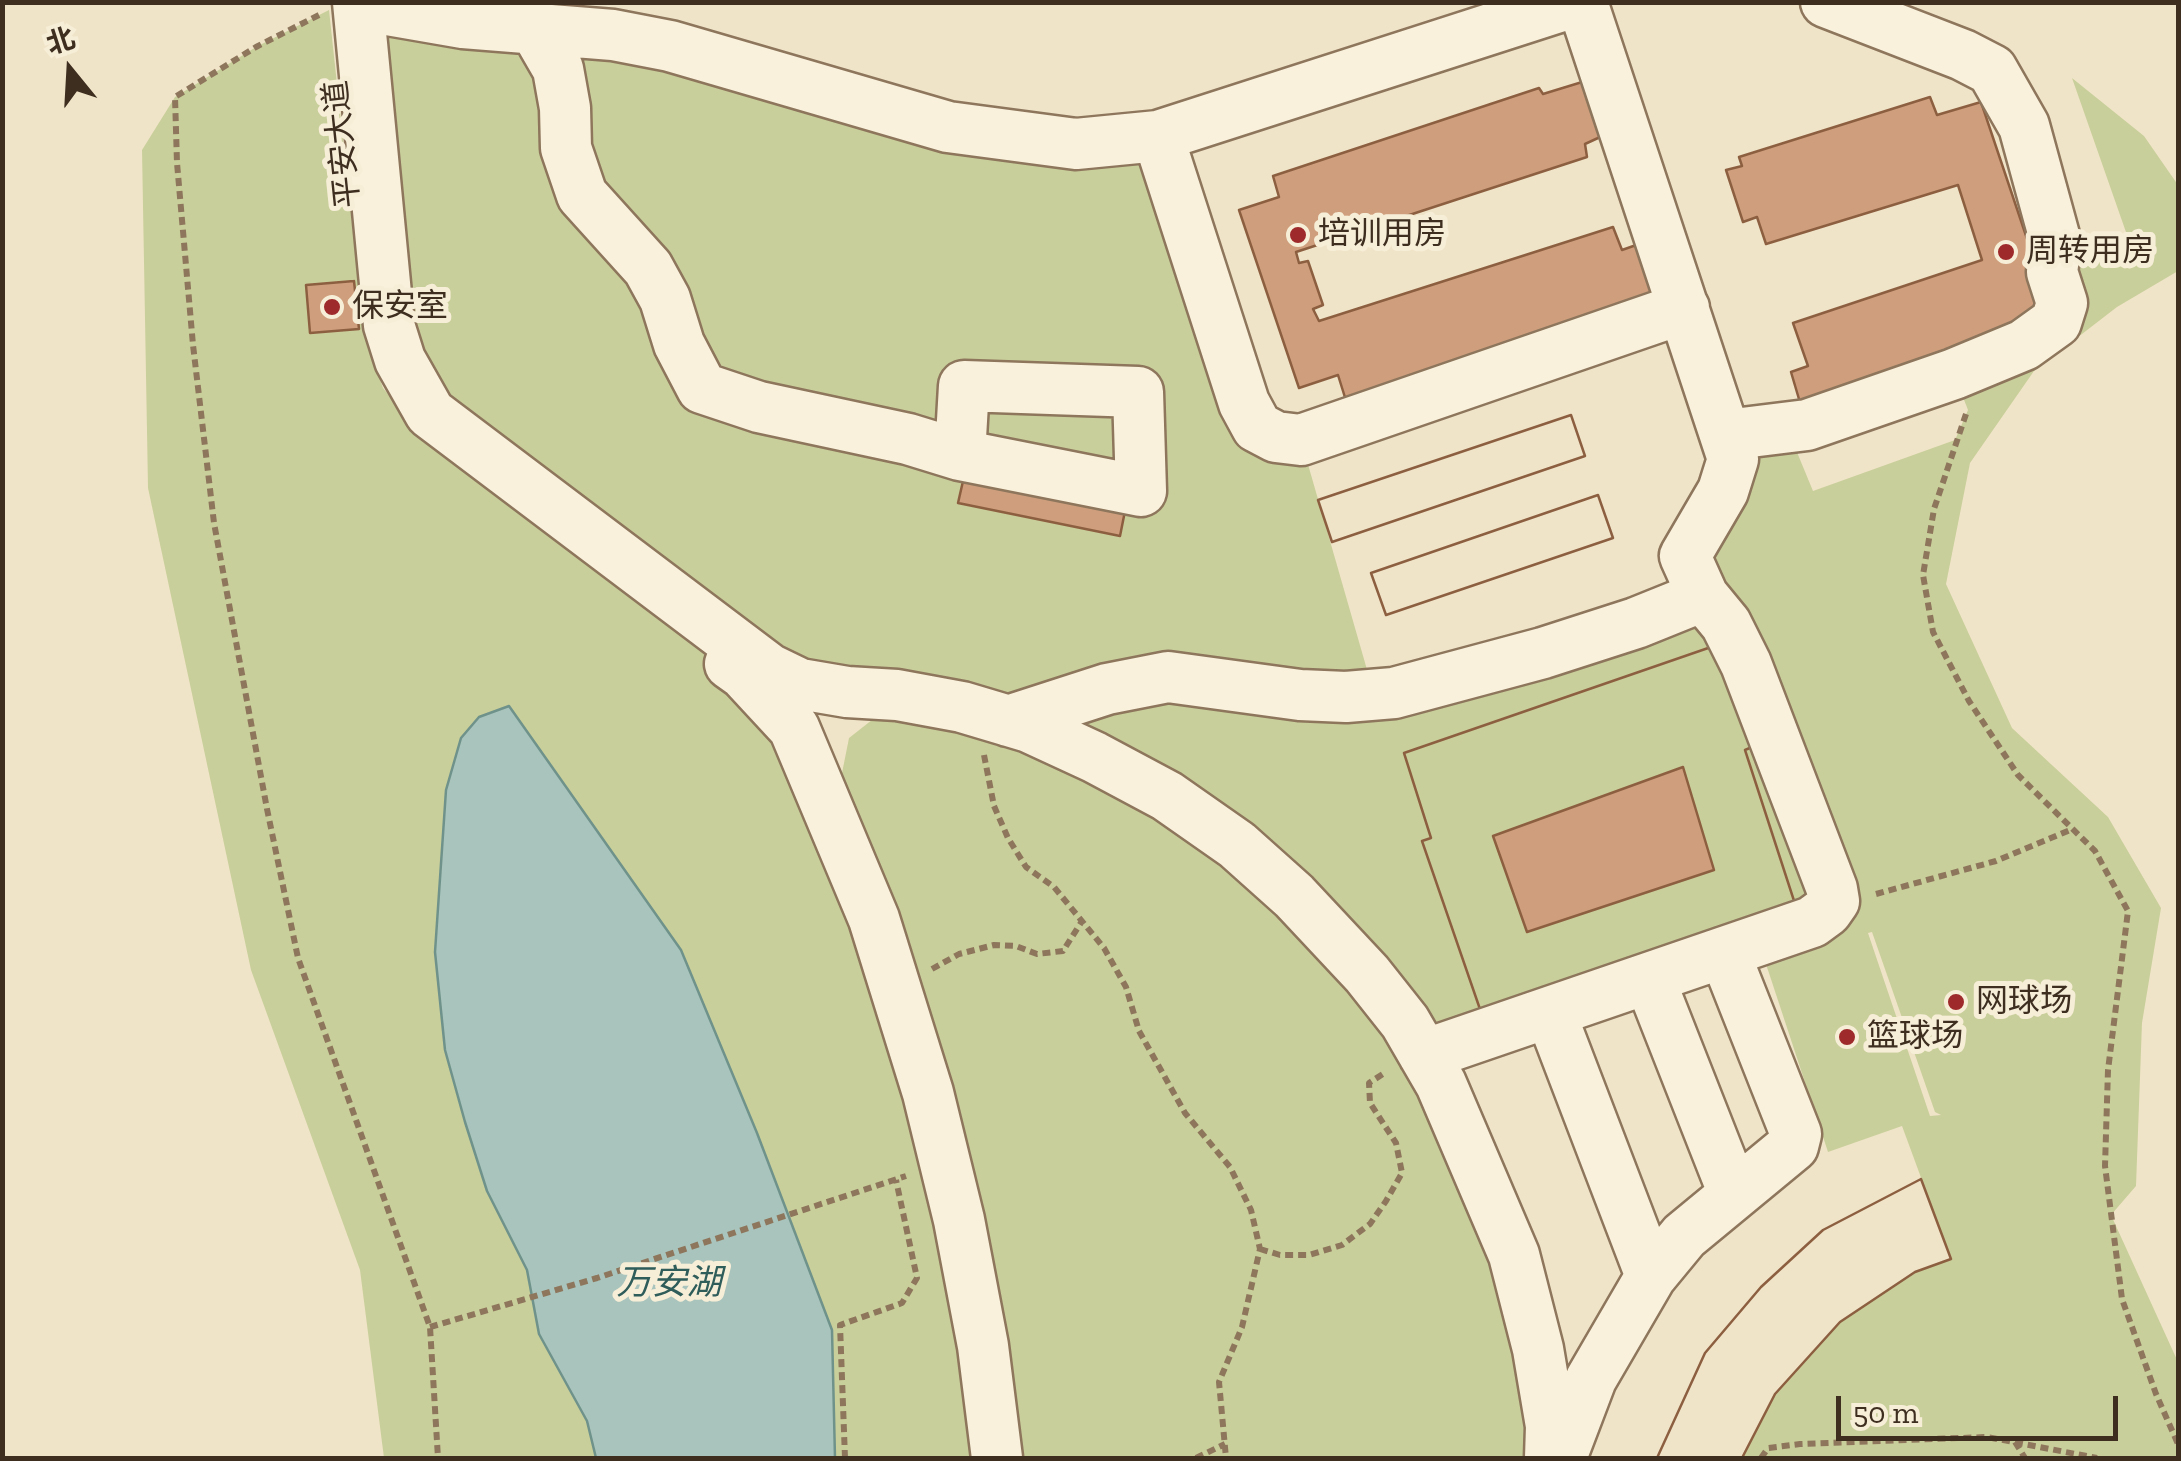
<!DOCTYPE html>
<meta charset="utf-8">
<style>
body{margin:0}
#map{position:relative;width:2181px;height:1461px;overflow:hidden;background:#f0e4c8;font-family:"Zilla Slab","Noto Sans SC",serif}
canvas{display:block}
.frame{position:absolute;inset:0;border:5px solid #3d2e20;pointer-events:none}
.north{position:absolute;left:20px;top:20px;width:100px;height:100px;-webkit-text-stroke:8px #f7eed8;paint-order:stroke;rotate:342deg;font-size:28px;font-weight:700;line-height:40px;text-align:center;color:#3d2e20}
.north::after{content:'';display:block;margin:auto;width:35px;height:45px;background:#3d2e20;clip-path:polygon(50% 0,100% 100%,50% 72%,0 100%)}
.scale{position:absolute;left:1836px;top:1396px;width:282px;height:45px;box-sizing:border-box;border:5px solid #3d2e20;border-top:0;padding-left:12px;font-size:30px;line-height:35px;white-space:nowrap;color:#3d2e20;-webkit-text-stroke:8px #f7eed8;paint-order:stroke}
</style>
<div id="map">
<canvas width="2181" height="1461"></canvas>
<div class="frame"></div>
<div class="north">北</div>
<div class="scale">50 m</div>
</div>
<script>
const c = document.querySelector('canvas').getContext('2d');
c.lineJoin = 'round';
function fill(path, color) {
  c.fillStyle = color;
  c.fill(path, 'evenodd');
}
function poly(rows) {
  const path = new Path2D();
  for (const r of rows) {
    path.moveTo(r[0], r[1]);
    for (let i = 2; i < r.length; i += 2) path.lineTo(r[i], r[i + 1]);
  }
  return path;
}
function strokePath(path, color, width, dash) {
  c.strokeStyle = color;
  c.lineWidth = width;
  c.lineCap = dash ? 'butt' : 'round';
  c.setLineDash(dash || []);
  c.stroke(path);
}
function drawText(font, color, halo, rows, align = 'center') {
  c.font = font + ' "Zilla Slab","Noto Sans SC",serif';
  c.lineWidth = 10;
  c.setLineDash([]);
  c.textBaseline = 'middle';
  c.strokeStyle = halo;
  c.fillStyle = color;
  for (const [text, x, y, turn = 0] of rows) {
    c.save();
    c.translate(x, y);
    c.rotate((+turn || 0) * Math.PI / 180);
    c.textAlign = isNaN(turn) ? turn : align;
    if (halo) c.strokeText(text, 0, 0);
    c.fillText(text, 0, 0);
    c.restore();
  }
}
fill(poly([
 [359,5,863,103,1158,136,1244,403,1301,440,1374,694,1702,596,1733,459,1787,428,1813,491,1955,440,1968,410,1954,374,2052,272,2080,251,2127,235,2072,78,2144,136,2178,185,2178,271,2117,307,2034,371,1970,463,1946,584,2012,728,2108,817,2161,908,2142,1023,2136,1186,2111,1215,2178,1362,2178,1458,1742,1458,1775,1394,1840,1322,1915,1272,1951,1259,1902,1126,1828,1152,1764,958,1845,930,1835,896,1424,1055,1441,1084,1550,1458,384,1458,360,1270,251,970,148,488,142,150,175,97,256,47,329,10,364,334,383,388,408,418,744,674,840,783,849,738,877,716,800,684,415,387],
 [1872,932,1935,1112,1941,1115,1930,1116,1868,933]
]), '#c9cf9b');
const water = poly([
 [509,706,681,950,757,1133,832,1330,835,1458,596,1458,587,1421,539,1334,527,1270,487,1191,465,1122,445,1050,435,952,446,790,461,738,479,717,509,706]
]);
fill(water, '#a9c4bc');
strokePath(water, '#6f938a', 2.5);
const building = poly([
 [1592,79,1611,132,1585,144,1587,157,1296,252,1299,263,1308,261,1323,305,1313,309,1319,321,1613,227,1622,250,1642,243,1662,295,1348,407,1338,375,1299,388,1239,210,1279,197,1273,176,1539,88,1543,94,1592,79],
 [1930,97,1937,115,1981,102,2052,313,1804,416,1791,372,1808,366,1793,323,1982,260,1958,185,1766,244,1757,217,1743,222,1726,170,1742,166,1739,157,1930,97],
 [354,281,359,329,310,333,306,285,354,281],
 [1571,415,1585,456,1332,542,1318,500,1571,415],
 [1571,415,1585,456,1332,542,1318,500,1571,415],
 [966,468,1127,501,1120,536,958,503,966,468],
 [1598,495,1613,538,1386,615,1371,573,1598,495],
 [1598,495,1613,538,1386,615,1371,573,1598,495],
 [1714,646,1752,747,1745,750,1797,910,1482,1015,1422,841,1431,838,1404,753,1714,646],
 [1683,767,1714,870,1527,932,1493,836,1683,767],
 [1714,646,1752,747,1745,750,1797,910,1482,1015,1422,841,1431,838,1404,753,1714,646],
 [1921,1179,1951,1259,1915,1272,1840,1322,1775,1394,1742,1458,1657,1458,1705,1353,1761,1287,1823,1230,1921,1179],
 [1921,1179,1951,1259,1915,1272,1840,1322,1775,1394,1742,1458,1657,1458,1705,1353,1761,1287,1823,1230,1921,1179]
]);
fill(building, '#cf9f7d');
strokePath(building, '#8d5f41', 2.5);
const minor = poly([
 [358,2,389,325,400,360,430,413,769,669,800,684,847,692,897,695,962,707,1029,727,1094,757,1167,796,1237,845,1294,896,1367,974,1405,1022,1441,1084,1514,1255,1538,1349,1551,1426,1550,1458],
 [359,5,463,23,613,35,670,46,948,127,1076,144,1158,136,1574,2],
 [536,31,558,69,565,108,566,148,582,195,648,268,665,299,679,344,702,388,759,407,908,439,960,455,1141,491,1138,392,964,386,960,455],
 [1158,136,1244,403,1257,427,1276,437,1301,440,1684,308],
 [1726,435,1807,425,1954,374,2024,345,2056,322,2062,303,2052,272,2056,243,2024,126,1992,70,1963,55,1826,2],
 [730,664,744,674,794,728,874,919,928,1093,959,1220,983,1346,997,1458],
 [1008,721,1107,689,1168,677,1300,695,1346,697,1394,693,1543,653,1636,623,1703,596],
 [1649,978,1734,1194],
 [1550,1012,1651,1276],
 [1424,1055,1812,922,1827,911,1834,901,1832,889,1746,664,1726,624,1703,596,1685,556,1723,491,1733,459,1582,2],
 [1561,1458,1591,1379,1651,1276,1684,1236,1793,1146,1796,1134,1724,952]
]);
strokePath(minor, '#8d765c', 55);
strokePath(poly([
 [319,15,256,47,175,97,177,163,193,345,214,523,267,809,298,958,430,1327,438,1458],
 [1966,414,1934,509,1923,575,1933,632,1969,701,2018,775,2095,851,2128,911,2108,1070,2105,1166,2122,1299,2156,1394,2178,1444],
 [984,755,994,806,1008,838,1026,867,1054,887,1104,948,1126,987,1139,1031,1185,1113,1230,1167,1251,1210,1260,1249,1242,1327,1219,1382,1226,1458],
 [1876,894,1996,861,2070,830],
 [932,969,959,954,994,945,1016,946,1037,954,1063,951,1082,921],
 [1260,1249,1280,1255,1309,1255,1342,1245,1370,1224,1386,1201,1402,1173,1396,1143,1370,1103,1369,1083,1386,1072],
 [430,1327,597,1278,906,1176],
 [2015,1442,2025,1458],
 [845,1458,840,1325,902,1303,917,1278,896,1180],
 [1196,1458,1225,1444],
 [1761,1458,1768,1448,1800,1444,1987,1437,2097,1458]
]), '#8d765c', 6, [8, 5]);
strokePath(minor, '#faf1dc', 50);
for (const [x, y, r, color] of [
 [1298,235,10,"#9e2a2b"],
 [2006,252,10,"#9e2a2b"],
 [332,307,10,"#9e2a2b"],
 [1956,1002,10,"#9e2a2b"],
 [1847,1037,10,"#9e2a2b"]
]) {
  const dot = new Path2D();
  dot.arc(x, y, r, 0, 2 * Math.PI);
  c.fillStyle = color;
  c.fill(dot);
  strokePath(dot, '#f7eed8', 4);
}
drawText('32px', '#3d2e20', '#f7eed8', [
 ["平安大道",343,144,-96]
]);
drawText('32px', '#3d2e20', '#f7eed8', [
 ["培训用房",1318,235],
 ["周转用房",2026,252],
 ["保安室",352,307],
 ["网球场",1976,1002],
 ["篮球场",1867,1037]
], 'left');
drawText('italic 35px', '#2f5d5a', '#f7eed8', [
 ["万安湖",669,1284]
]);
</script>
